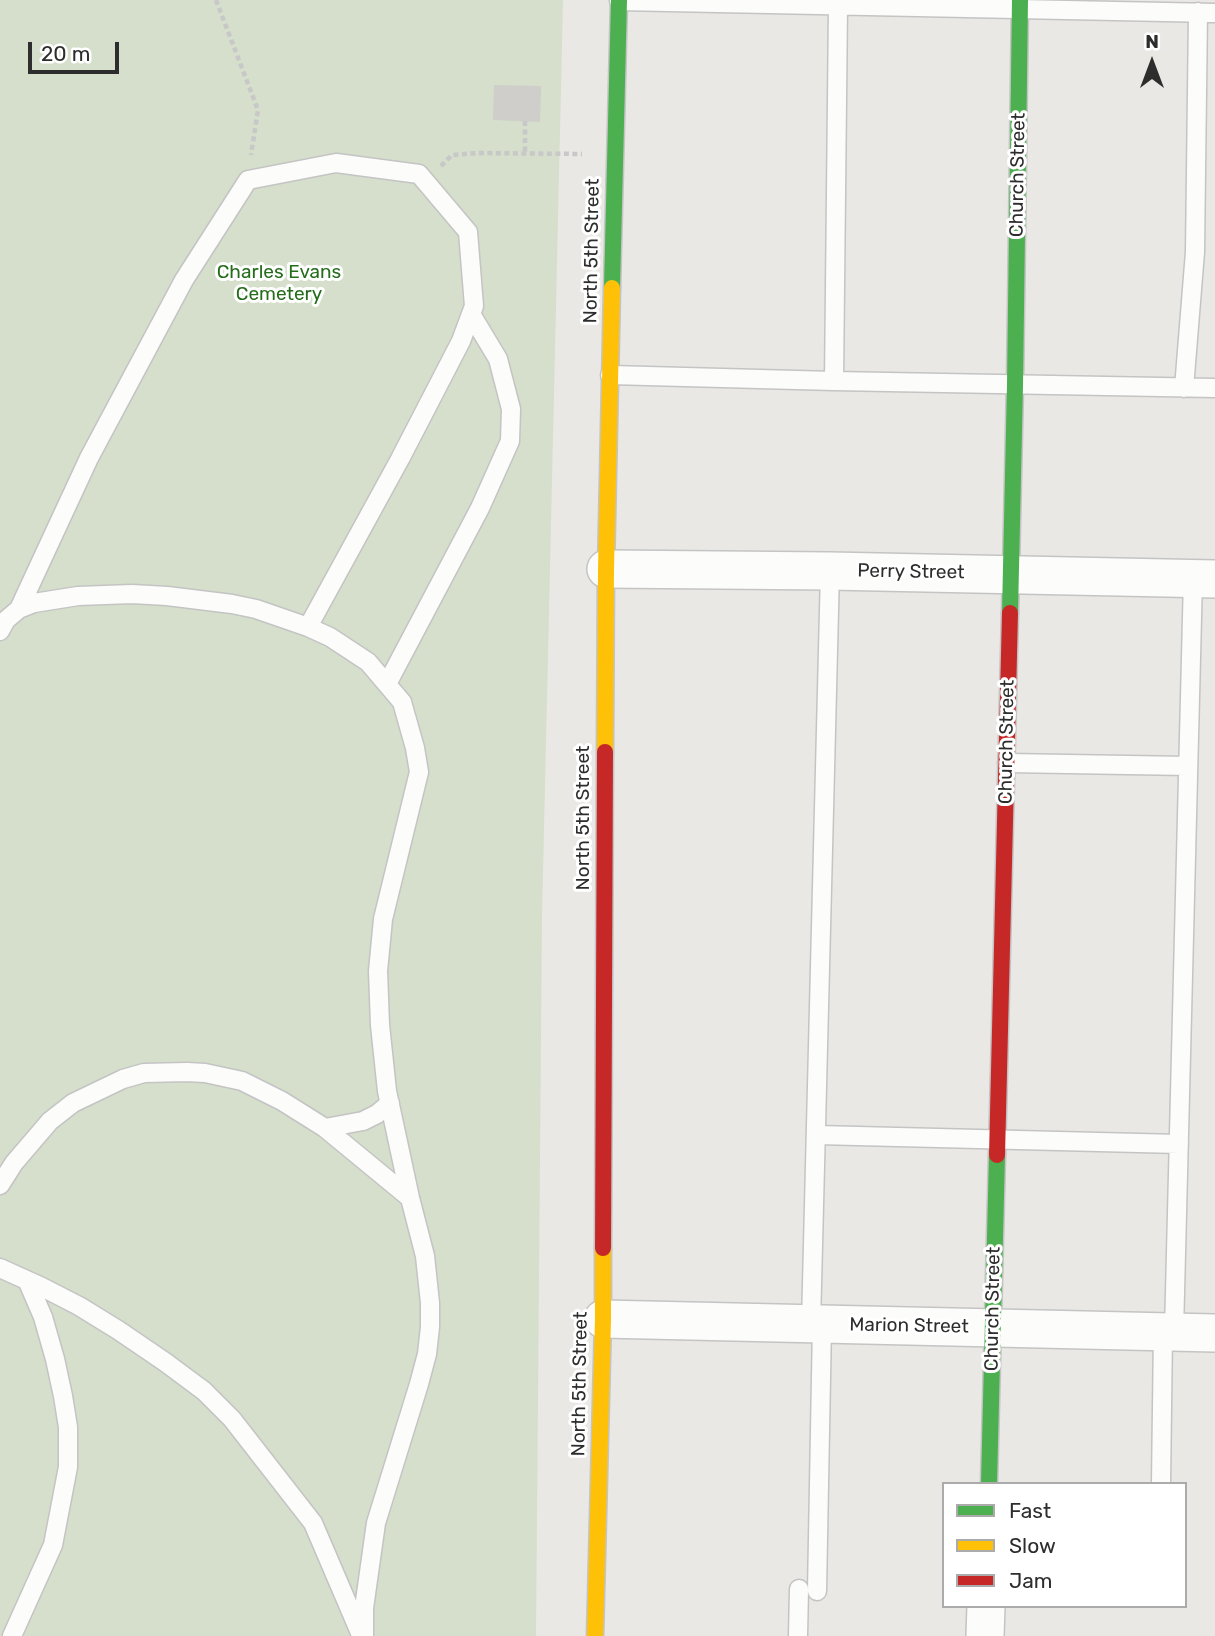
<!DOCTYPE html>
<style>
body{margin:0}
#map{position:relative;width:1215px;height:1636px;overflow:hidden;background:#eae8e4;font-family:Rubik,sans-serif}
canvas{display:block}
.legend{position:absolute;left:942px;top:1482px;width:245px;height:126px;box-sizing:border-box;background:#fff;border:2px solid #ababab;margin:0;padding:9px 12px;list-style:none;font-size:21px;color:#2d2d2d}
.legend li{display:flex;align-items:center;gap:14px;height:35px}
.legend b{width:35px;border:2px solid #ababab}
.north{position:absolute;left:1117px;top:28px;width:70px;height:70px;-webkit-text-stroke:5px #fff;paint-order:stroke;rotate:0deg;font-size:19px;font-weight:700;line-height:28px;text-align:center;color:#2d2d2d}
.north::after{content:'';display:block;margin:auto;width:24px;height:32px;background:#2d2d2d;clip-path:polygon(50% 0,100% 100%,50% 72%,0 100%)}
.scale{position:absolute;left:28px;top:42px;width:91px;height:32px;box-sizing:border-box;border:4px solid #2d2d2d;border-top:0;padding-left:9px;font-size:21px;line-height:24px;white-space:nowrap;color:#2d2d2d;-webkit-text-stroke:5px #fff;paint-order:stroke}
</style>
<div id="map">
<canvas width="1215" height="1636"></canvas>
<ul class="legend">
<li><b style="height:9px;background:#4caf50"></b>Fast</li>
<li><b style="height:9px;background:#ffc107"></b>Slow</li>
<li><b style="height:9px;background:#c62828"></b>Jam</li>
</ul>
<div class="north">N</div>
<div class="scale">20 m</div>
</div>
<script>
const c = document.querySelector('canvas').getContext('2d');
c.lineJoin = 'round';
function fill(path, color) {
  c.fillStyle = color;
  c.fill(path, 'evenodd');
}
function poly(rows) {
  const path = new Path2D();
  for (const r of rows) {
    path.moveTo(r[0], r[1]);
    for (let i = 2; i < r.length; i += 2) path.lineTo(r[i], r[i + 1]);
  }
  return path;
}
function strokePath(path, color, width, dash) {
  c.strokeStyle = color;
  c.lineWidth = width;
  c.lineCap = dash ? 'butt' : 'round';
  c.setLineDash(dash || []);
  c.stroke(path);
}
function drawText(font, color, halo, rows, align = 'center') {
  c.font = font + ' Rubik,sans-serif';
  c.lineWidth = 6;
  c.setLineDash([]);
  c.textBaseline = 'middle';
  c.strokeStyle = halo;
  c.fillStyle = color;
  for (const [text, x, y, turn = 0] of rows) {
    c.save();
    c.translate(x, y);
    c.rotate((+turn || 0) * Math.PI / 180);
    c.textAlign = isNaN(turn) ? turn : align;
    if (halo) c.strokeText(text, 0, 0);
    c.fillText(text, 0, 0);
    c.restore();
  }
}
fill(poly([
 [0,0,563,0,542,916,536,1636,0,1636]
]), '#d5dfcb');
fill(poly([
 [494,85,541,86,540,122,493,120]
]), '#cfceca');
const lane = poly([
 [619,1,1215,13],
 [610,375,834,381,1215,388],
 [834,381,838,6],
 [1184,388,1195,252,1198,12],
 [19,609,89,458,184,280,248,180,336,163,419,174,468,232,474,306,461,341,400,459,308,627],
 [0,631,6,620,19,609,34,603,78,596,132,594,167,596,232,604,256,609,308,627,330,637,368,662,402,702,415,748,419,772,383,919,378,971,380,1025,387,1091,410,1198,425,1256,430,1303,430,1327,427,1354,419,1384,376,1523,364,1608,364,1636],
 [387,684,480,508,510,441,511,409,498,359,471,314],
 [1007,763,1188,766],
 [325,1128,363,1121,377,1114,390,1103],
 [817,1135,1179,1144],
 [0,1185,14,1163,50,1121,73,1103,123,1079,144,1073,187,1072,205,1073,242,1081,282,1101,325,1128,410,1198],
 [0,1268,42,1287,79,1306,118,1330,165,1362,204,1391,232,1419,313,1523,361,1635],
 [811,1324,830,571],
 [1174,1332,1193,578],
 [1161,1484,1163,1332],
 [817,1591,822,1324],
 [12,1636,53,1545,68,1467,68,1427,63,1396,55,1359,43,1317,27,1280],
 [798,1636,799,1589]
]);
const street = poly([
 [606,569,830,571,1215,579],
 [603,1319,1215,1333],
 [985,1636,986,1606]
]);
const fast = poly([
 [612,288,619,0],
 [1010,613,1015,385,1020,0],
 [989,1484,997,1155]
]);
const slow = poly([
 [605,752,606,569,612,288],
 [595,1636,603,1319,603,1248]
]);
const jam = poly([
 [997,1155,1010,613],
 [603,1248,605,752]
]);
strokePath(lane, '#c4c4c4', 21);
strokePath(street, '#c4c4c4', 40);
strokePath(fast, '#c4c4c4', 19);
strokePath(slow, '#c4c4c4', 19);
strokePath(jam, '#c4c4c4', 19);
strokePath(poly([
 [216,0,258,110,251,155],
 [525,121,525,154],
 [441,166,452,155,478,153,582,154]
]), '#c8c8c8', 4.5, [5, 3.5]);
strokePath(lane, '#fcfcfb', 18);
strokePath(street, '#fcfcfb', 37);
strokePath(fast, '#4caf50', 16);
strokePath(slow, '#ffc107', 16);
strokePath(jam, '#c62828', 16);
drawText('19px', '#2d2d2d', '#fff', [
 ["Church Street",1018,175,-89],
 ["North 5th Street",592,251,-89],
 ["Perry Street",911,572,1],
 ["Church Street",1007,742,-89],
 ["North 5th Street",584,818,-90],
 ["Church Street",993,1309,-89],
 ["Marion Street",909,1326,1],
 ["North 5th Street",580,1384,-89]
]);
drawText('19px', '#256c1b', '#fff', [
 ["Charles Evans",279,273],
 ["Cemetery",279,295]
]);
</script>
